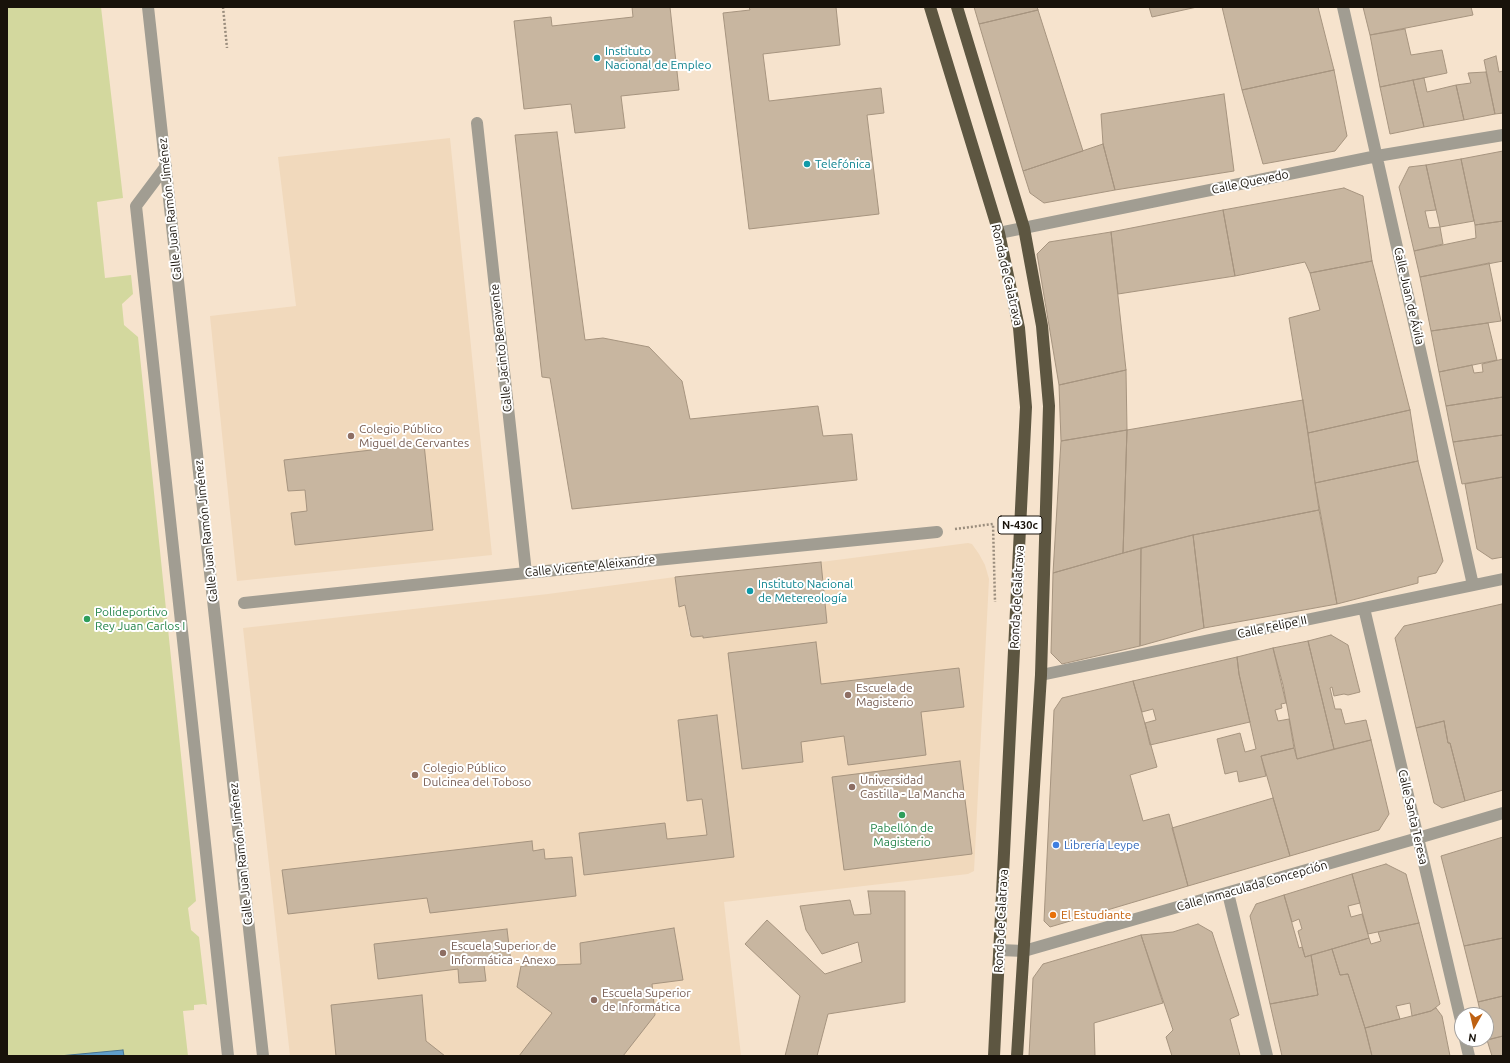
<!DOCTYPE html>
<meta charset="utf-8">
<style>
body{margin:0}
#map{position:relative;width:1510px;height:1063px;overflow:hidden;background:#f6e3cd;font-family:Ubuntu,sans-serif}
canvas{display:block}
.frame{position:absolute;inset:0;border:8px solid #18120a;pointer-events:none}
.north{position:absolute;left:1454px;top:1007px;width:40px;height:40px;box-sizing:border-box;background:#fff;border:1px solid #a3a09d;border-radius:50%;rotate:188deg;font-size:11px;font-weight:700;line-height:16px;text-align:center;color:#18120a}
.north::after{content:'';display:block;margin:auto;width:14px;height:18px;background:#be6112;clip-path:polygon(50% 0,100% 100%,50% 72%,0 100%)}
</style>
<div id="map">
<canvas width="1510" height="1063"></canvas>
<div class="frame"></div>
<div class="north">N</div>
</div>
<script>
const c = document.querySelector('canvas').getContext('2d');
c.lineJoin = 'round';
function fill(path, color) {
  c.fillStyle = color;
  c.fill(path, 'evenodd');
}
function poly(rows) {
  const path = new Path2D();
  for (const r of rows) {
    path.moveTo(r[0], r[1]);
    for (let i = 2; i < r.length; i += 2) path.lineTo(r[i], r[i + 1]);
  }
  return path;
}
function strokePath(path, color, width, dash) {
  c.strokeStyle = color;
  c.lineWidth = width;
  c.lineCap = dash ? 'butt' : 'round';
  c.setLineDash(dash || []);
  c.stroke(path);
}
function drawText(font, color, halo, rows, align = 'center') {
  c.font = font + ' Ubuntu,sans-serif';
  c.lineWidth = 4;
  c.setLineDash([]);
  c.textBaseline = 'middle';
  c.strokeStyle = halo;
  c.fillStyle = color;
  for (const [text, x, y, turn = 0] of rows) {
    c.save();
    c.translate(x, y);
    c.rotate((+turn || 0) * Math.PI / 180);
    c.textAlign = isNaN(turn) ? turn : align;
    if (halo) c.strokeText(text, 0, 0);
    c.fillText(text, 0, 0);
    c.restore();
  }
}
fill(poly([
 [450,138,492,555,237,581,210,316,296,306,278,157],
 [968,543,972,544,979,554,985,565,989,579,974,871,968,874,724,902,741,1056,290,1056,243,628,548,594,675,577,679,606,685,605,689,633,693,637,703,636,703,638,827,623,821,562]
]), '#f1d9bc');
fill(poly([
 [7,7,101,7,123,198,97,202,105,278,131,275,133,294,122,304,124,325,138,337,196,901,188,908,191,930,199,937,207,1005,204,1004,194,1005,194,1010,183,1011,188,1056,7,1056]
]), '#d3d89e');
const water = poly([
 [123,1050,124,1056,59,1056,123,1050]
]);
fill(water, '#609fcb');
strokePath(water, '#4a7591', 1);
const building = poly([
 [632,7,670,7,679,90,621,96,625,128,575,133,571,104,524,109,514,21,551,17,552,26,633,17,632,7],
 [749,7,836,7,840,45,763,54,769,101,881,88,884,113,867,115,879,214,749,229,723,13,750,10,749,7],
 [974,7,1037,7,1038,10,979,24,974,7],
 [1149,7,1197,7,1152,17,1149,7],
 [1222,7,1318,7,1334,70,1242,90,1222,7],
 [1363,7,1471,7,1473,15,1370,35,1363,7],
 [1038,10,1083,151,1023,171,979,24,1038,10],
 [1405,29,1411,55,1442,50,1447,73,1380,87,1370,35,1405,29],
 [1496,56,1499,72,1503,71,1503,113,1495,114,1484,60,1496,56],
 [1334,70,1347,136,1335,151,1263,164,1242,90,1334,70],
 [1486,72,1495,114,1464,120,1456,85,1471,83,1468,73,1486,72],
 [1424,78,1427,92,1456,85,1464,120,1424,127,1413,80,1424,78],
 [1413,80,1424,127,1390,134,1380,87,1413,80],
 [1224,94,1234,171,1115,190,1103,144,1101,114,1224,94],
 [557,132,585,340,603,338,649,347,682,381,690,419,818,406,823,436,852,434,857,480,572,509,550,378,542,377,515,135,557,132],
 [1103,144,1115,190,1044,203,1030,193,1023,171,1103,144],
 [1503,151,1503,221,1475,225,1461,159,1503,151],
 [1461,159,1474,221,1440,227,1426,165,1461,159],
 [1426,165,1436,210,1425,211,1429,228,1440,227,1443,244,1414,251,1399,187,1409,167,1426,165],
 [1344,188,1363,196,1372,261,1310,273,1305,262,1235,276,1223,210,1344,188],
 [1223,210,1235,276,1118,294,1111,232,1223,210],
 [1503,221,1503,261,1420,277,1414,251,1476,238,1475,225,1503,221],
 [1111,232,1126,370,1059,385,1037,254,1049,242,1111,232],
 [1372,261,1410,410,1308,433,1289,318,1320,310,1310,273,1372,261],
 [1489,263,1501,321,1431,331,1420,277,1489,263],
 [1488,323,1497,360,1439,372,1431,331,1488,323],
 [1503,359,1503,397,1446,406,1439,372,1472,365,1474,373,1483,372,1482,364,1503,359],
 [1126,370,1127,430,1061,441,1059,385,1126,370],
 [1503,397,1503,435,1453,442,1446,406,1503,397],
 [1303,400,1319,510,1193,535,1123,553,1127,430,1303,400],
 [1410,410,1418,461,1315,483,1308,433,1410,410],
 [1127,430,1123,553,1053,573,1061,441,1127,430],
 [1503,435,1503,477,1462,484,1453,442,1503,435],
 [424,444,433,530,295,545,291,513,307,511,305,490,288,491,284,460,424,444],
 [1418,461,1443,561,1436,573,1418,577,1418,583,1337,604,1315,483,1418,461],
 [1503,477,1503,557,1492,559,1477,549,1465,484,1503,477],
 [1319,510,1337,604,1204,628,1193,535,1319,510],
 [1193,535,1204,628,1140,646,1141,548,1193,535],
 [1141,548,1140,646,1062,664,1051,653,1053,573,1141,548],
 [821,562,827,623,703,638,703,636,693,637,691,636,685,605,679,607,675,577,821,562],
 [1502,604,1503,790,1465,801,1450,743,1448,743,1444,721,1416,728,1395,638,1404,626,1502,604],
 [1331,635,1348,645,1360,692,1348,695,1344,694,1334,696,1332,687,1330,688,1335,709,1341,709,1345,724,1366,720,1371,740,1334,749,1308,641,1331,635],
 [1308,641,1334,749,1297,759,1283,685,1273,648,1308,641],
 [816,642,821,684,959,668,964,707,921,712,926,755,848,765,844,736,801,742,803,762,742,769,728,653,816,642],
 [1273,648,1286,703,1281,704,1282,708,1275,710,1278,721,1289,719,1294,748,1261,756,1266,776,1239,782,1237,771,1225,774,1217,739,1240,733,1245,752,1256,749,1239,674,1237,657,1273,648],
 [1237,657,1239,674,1250,722,1150,745,1145,723,1156,720,1153,709,1142,712,1133,681,1237,657],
 [1133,681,1157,767,1130,775,1143,821,1169,814,1188,886,1050,927,1044,921,1054,710,1062,698,1133,681],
 [717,715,734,857,584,875,579,833,665,823,667,839,707,835,702,799,687,801,678,720,717,715],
 [1444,721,1448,743,1450,743,1465,801,1442,808,1434,803,1416,728,1444,721],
 [1371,740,1389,814,1379,830,1290,856,1261,756,1294,748,1297,759,1371,740],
 [960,761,972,854,844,870,832,777,960,761],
 [1273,798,1290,856,1188,886,1172,828,1273,798],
 [1503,837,1503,938,1464,946,1441,856,1503,837],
 [532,841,533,851,544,849,545,859,572,857,576,896,430,913,427,898,288,914,282,870,532,841],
 [1386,864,1406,874,1419,923,1368,934,1352,874,1386,864],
 [1352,874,1360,903,1348,906,1351,917,1362,914,1369,938,1305,957,1298,931,1302,929,1299,919,1292,922,1284,895,1352,874],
 [868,891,905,891,905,1002,828,1014,817,1056,785,1056,800,996,745,944,767,920,825,974,862,962,858,942,822,954,806,930,800,906,850,900,854,915,871,914,868,891],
 [1284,895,1299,948,1302,947,1305,957,1311,955,1318,995,1270,1004,1250,916,1256,904,1284,895],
 [1419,923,1440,1004,1431,1011,1412,1016,1410,1003,1396,1006,1400,1019,1365,1028,1348,974,1340,975,1332,949,1369,938,1371,944,1381,941,1378,932,1419,923],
 [1198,924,1212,932,1239,1015,1230,1019,1240,1056,1172,1056,1166,1037,1173,1030,1141,935,1173,932,1198,924],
 [674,928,683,980,652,984,655,1015,623,1056,519,1056,552,1013,517,987,521,966,581,964,580,943,674,928],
 [507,929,511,962,484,965,486,981,459,983,458,969,378,979,374,944,507,929],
 [1141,935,1163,1003,1094,1023,1095,1056,1029,1056,1033,978,1043,964,1141,935],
 [1503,938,1503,996,1478,1002,1464,946,1503,938],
 [1332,949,1340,975,1348,974,1365,1028,1372,1056,1282,1056,1270,1004,1318,995,1311,955,1332,949],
 [422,995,426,1041,445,1056,336,1056,331,1005,422,995],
 [1503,996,1503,1036,1487,1040,1486,1034,1486,1015,1481,1015,1478,1002,1503,996],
 [1436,1008,1442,1016,1450,1056,1372,1056,1365,1028,1431,1011,1436,1008],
 [1503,1036,1503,1056,1492,1056,1487,1040,1503,1036]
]);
fill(building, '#c8b6a0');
strokePath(building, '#a6947f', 1);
strokePath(poly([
 [223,7,227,48],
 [955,529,993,524,995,602]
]), '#9a8d7d', 2.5, [2, 2]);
strokePath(poly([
 [148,7,263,1056],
 [1343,7,1473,585],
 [477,123,526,573],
 [166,166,136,206,228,1056],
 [999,233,1377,156,1503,135],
 [244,603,526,573,937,532],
 [1364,608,1462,1025],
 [1041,675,1503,579],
 [1228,893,1267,1056],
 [1000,950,1024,951,1418,838,1503,813],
 [1465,1039,1469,1056]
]), '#a19d92', 12);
strokePath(poly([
 [930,7,999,233,1019,328,1026,407,994,1056],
 [957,7,1024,228,1042,326,1049,406,1041,675,1017,1056]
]), '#5d5641', 12);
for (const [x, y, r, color] of [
 [597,58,4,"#0f9aa8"],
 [807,164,4,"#0f9aa8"],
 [351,436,4,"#8d6e63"],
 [750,591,4,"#0f9aa8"],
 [87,619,4,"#2e9e5b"],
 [848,695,4,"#8d6e63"],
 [415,775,4,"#8d6e63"],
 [852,787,4,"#8d6e63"],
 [902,815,4,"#2e9e5b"],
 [1056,845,4,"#3f7fe0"],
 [1053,915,4,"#e8710a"],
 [443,953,4,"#8d6e63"],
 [594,1000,4,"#8d6e63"]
]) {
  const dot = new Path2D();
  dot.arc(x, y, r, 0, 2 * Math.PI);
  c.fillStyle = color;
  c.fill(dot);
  strokePath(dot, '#fff', 1.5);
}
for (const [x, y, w] of [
 [1020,525,44]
]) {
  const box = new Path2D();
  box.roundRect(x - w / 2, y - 9, w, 18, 3);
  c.fillStyle = '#fff';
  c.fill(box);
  strokePath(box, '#18120a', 1);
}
drawText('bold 11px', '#18120a', null, [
 ["N-430c",1020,525]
]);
drawText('12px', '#0d838f', '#fff', [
 ["Instituto",605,51],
 ["Nacional de Empleo",605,65],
 ["Telefónica",815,164],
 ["Instituto Nacional",758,584],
 ["de Metereología",758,598]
], 'left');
drawText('12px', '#18120a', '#fff', [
 ["Calle Quevedo",1250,182,-12],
 ["Calle Juan Ramón Jiménez",170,209,-96],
 ["Ronda de Calatrava",1007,275,77],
 ["Calle Juan de Ávila",1409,296,77],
 ["Calle Jacinto Benavente",501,348,-96],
 ["Calle Juan Ramón Jiménez",206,531,-96],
 ["Calle Vicente Aleixandre",590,566,-6],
 ["Ronda de Calatrava",1017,597,-87],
 ["Calle Felipe II",1272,627,-12],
 ["Calle Santa Teresa",1413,817,77],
 ["Calle Juan Ramón Jiménez",241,854,-96],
 ["Calle Inmaculada Concepción",1252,886,-16],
 ["Ronda de Calatrava",1001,921,-87]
]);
drawText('12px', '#785e54', '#fff', [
 ["Colegio Público",359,429],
 ["Miguel de Cervantes",359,443],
 ["Escuela de",856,688],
 ["Magisterio",856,702],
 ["Colegio Público",423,768],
 ["Dulcinea del Toboso",423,782],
 ["Universidad",860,780],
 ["Castilla - La Mancha",860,794],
 ["Escuela Superior de",451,946],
 ["Informática - Anexo",451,960],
 ["Escuela Superior",602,993],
 ["de Informática",602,1007]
], 'left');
drawText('12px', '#27864d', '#fff', [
 ["Polideportivo",95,612],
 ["Rey Juan Carlos I",95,626],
 ["Pabellón de",902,828,"center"],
 ["Magisterio",902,842,"center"]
], 'left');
drawText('12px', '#366cbe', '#fff', [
 ["Librería Leype",1064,845]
], 'left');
drawText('12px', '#c56008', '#fff', [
 ["El Estudiante",1061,915]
], 'left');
</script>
